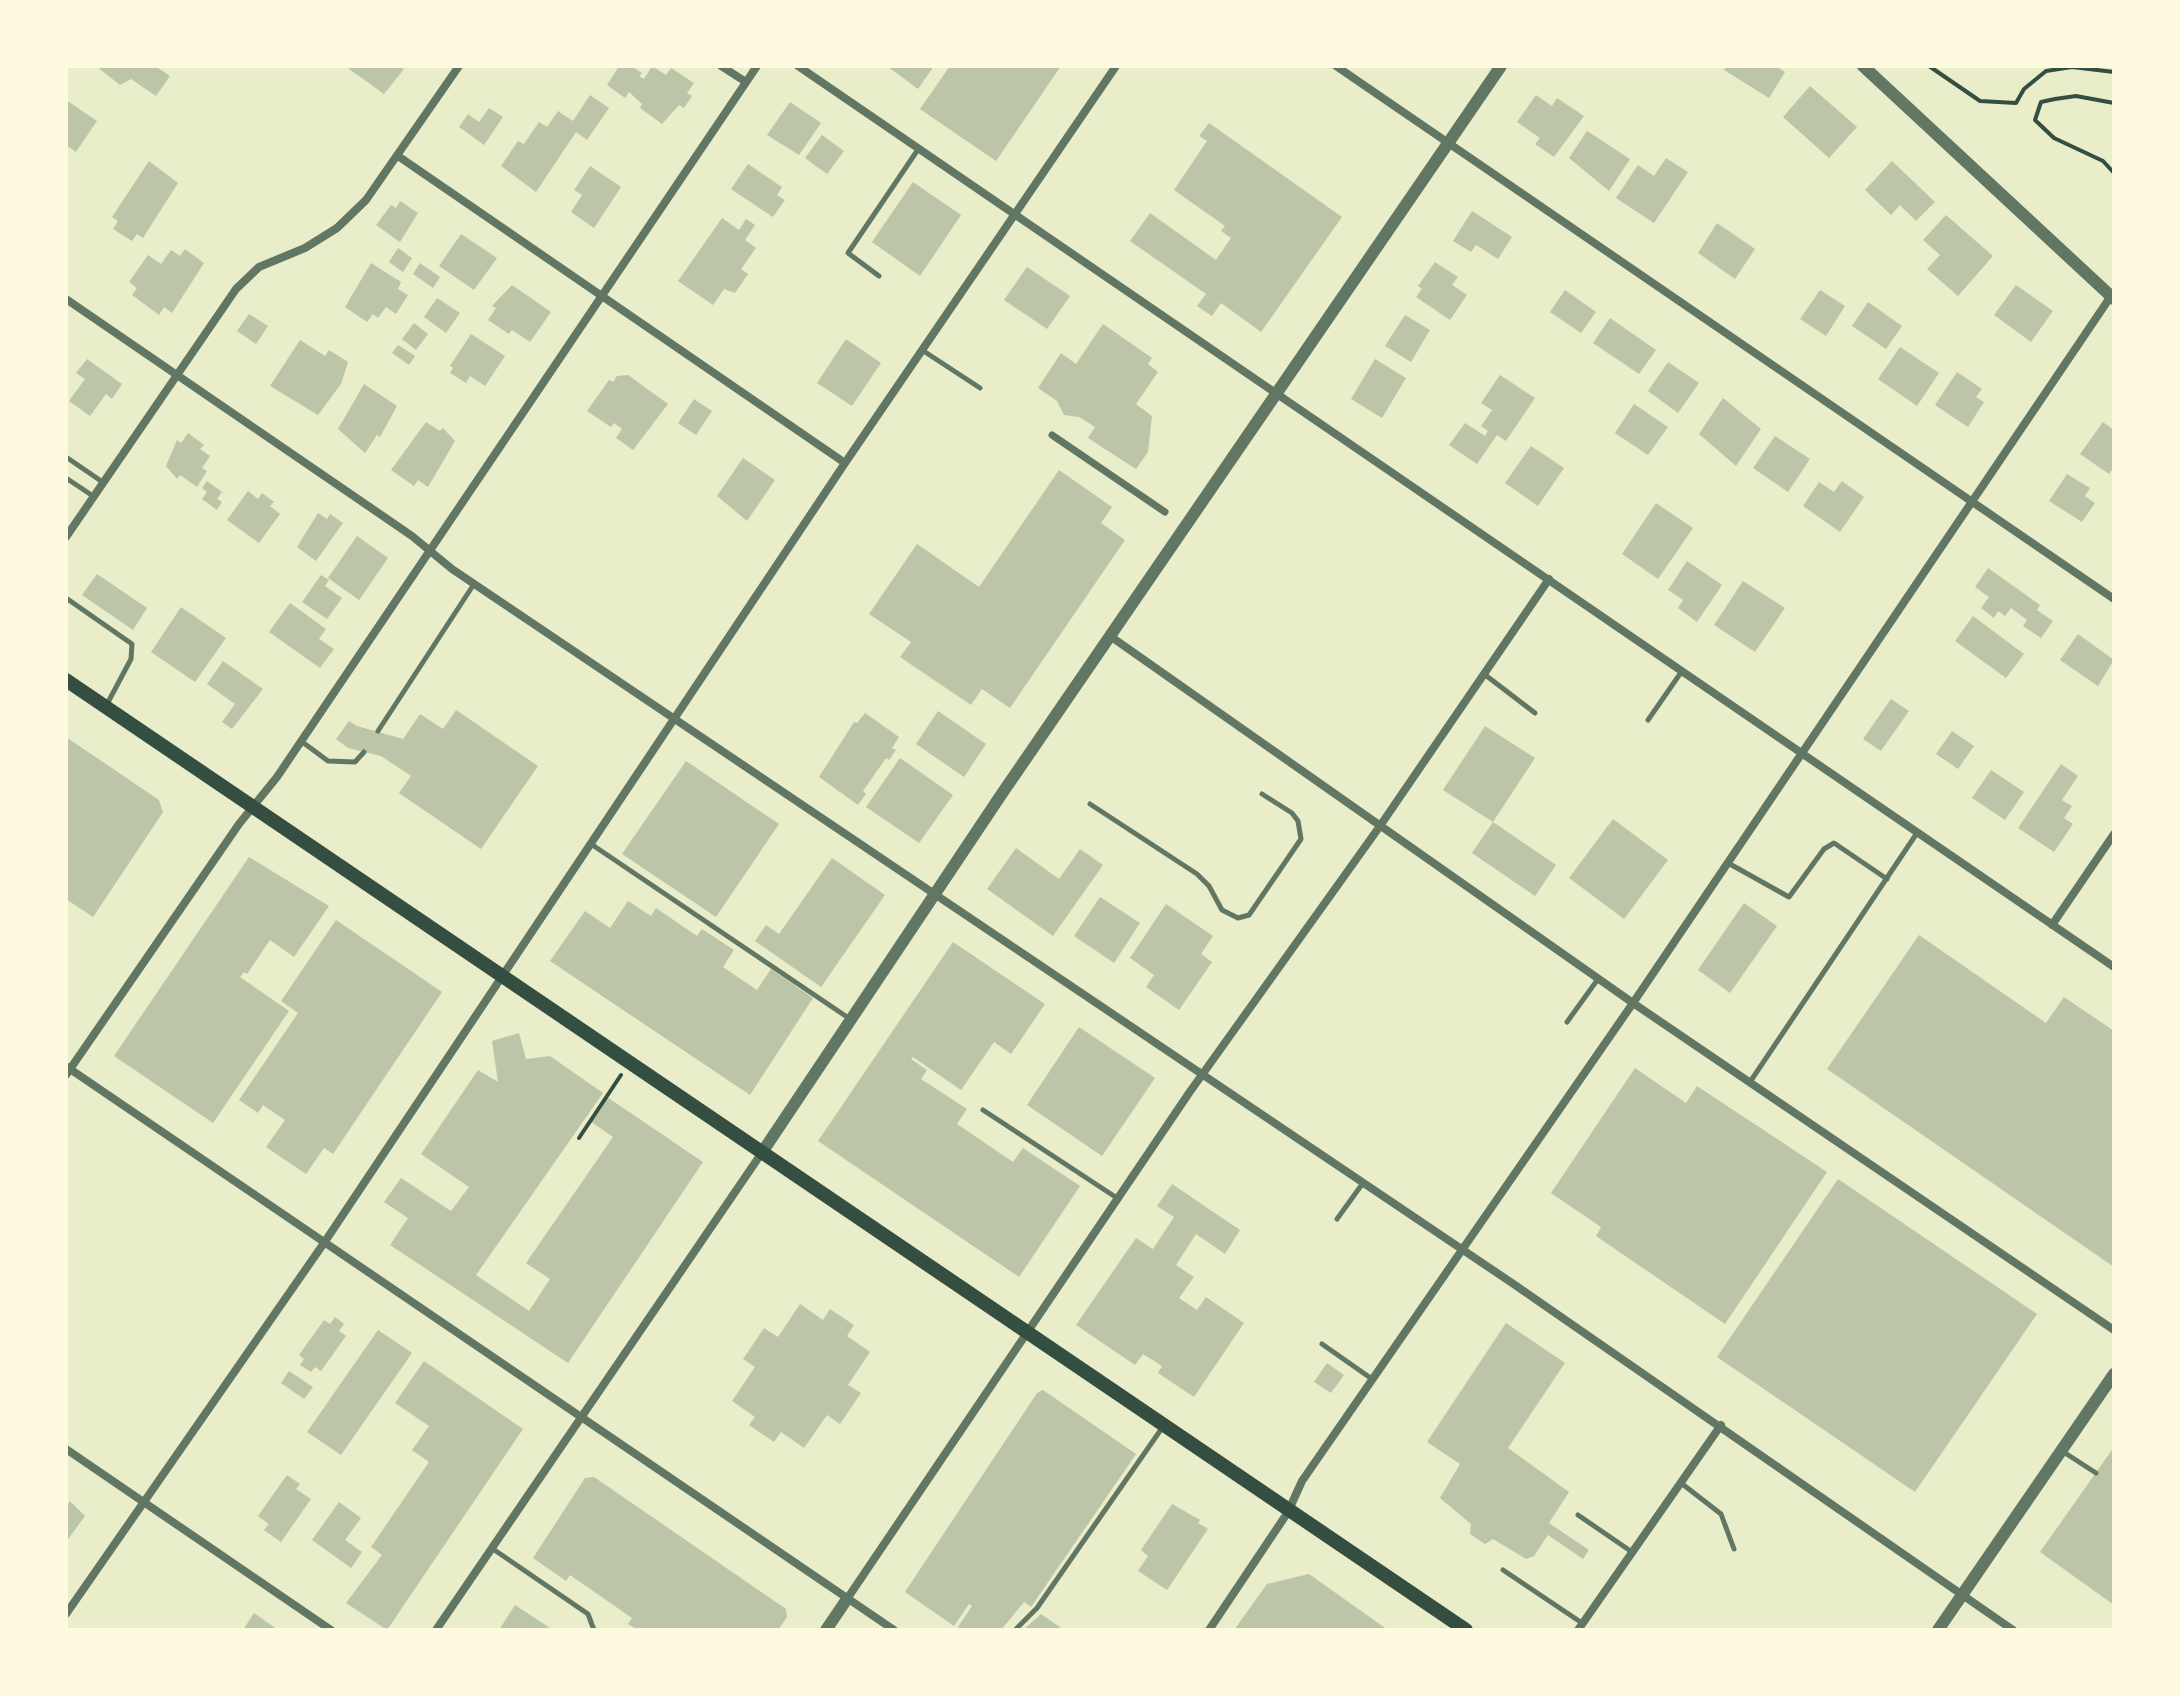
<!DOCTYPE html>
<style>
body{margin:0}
#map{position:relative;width:2180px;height:1696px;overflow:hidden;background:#e9edc9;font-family:"Nunito Sans",sans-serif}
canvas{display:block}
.frame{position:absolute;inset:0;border:68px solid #fefae0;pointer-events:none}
</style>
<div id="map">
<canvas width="2180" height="1696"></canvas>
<div class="frame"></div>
</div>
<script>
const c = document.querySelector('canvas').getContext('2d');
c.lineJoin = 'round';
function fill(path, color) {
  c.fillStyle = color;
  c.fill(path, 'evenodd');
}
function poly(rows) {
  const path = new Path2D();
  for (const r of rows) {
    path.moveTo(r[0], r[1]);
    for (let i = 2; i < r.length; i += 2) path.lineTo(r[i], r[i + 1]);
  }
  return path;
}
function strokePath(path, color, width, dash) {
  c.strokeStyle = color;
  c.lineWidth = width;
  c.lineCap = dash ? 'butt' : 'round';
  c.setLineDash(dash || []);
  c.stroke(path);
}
fill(poly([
 [96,66,155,66,170,76,156,96,131,79,120,85],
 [345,66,399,66,404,69,384,94],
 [619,66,631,66,642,73,639,76,644,79,652,66,666,75,671,68,694,83,687,93,692,96,684,108,679,105,662,124,640,108,642,104,629,92,625,98,607,85],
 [887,66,934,66,918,89],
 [950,66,1061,66,996,161,920,109],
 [1727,66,1776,66,1785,72,1769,98,1724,70],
 [1810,86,1857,127,1829,158,1783,117],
 [590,95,609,108,587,140,576,132,536,192,501,166,518,141,524,144,539,122,547,127,558,111,573,121],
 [1536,95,1552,106,1557,98,1584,116,1554,157,1535,144,1540,138,1517,122],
 [66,100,97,121,76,152,66,145],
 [790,102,821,123,799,155,767,135],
 [489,108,503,117,484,145,459,127,468,114,479,122],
 [1209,123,1342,217,1261,332,1221,303,1212,316,1197,306,1206,294,1130,241,1150,213,1216,260,1231,238,1221,231,1225,226,1174,190,1207,141,1199,136],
 [1587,131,1630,159,1609,191,1569,158],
 [822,135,844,151,827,174,805,158],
 [1666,158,1688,172,1654,223,1616,198,1638,165,1654,176],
 [149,161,178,183,143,238,137,234,132,241,113,229,118,221,112,217],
 [1892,161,1935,202,1916,221,1900,205,1891,215,1865,190],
 [748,164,782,187,777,195,785,200,773,217,731,189],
 [590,166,621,187,594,228,571,212,582,195,574,190],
 [913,182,961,215,920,276,872,242],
 [400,201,418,213,400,242,376,225,391,205,396,208],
 [1472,211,1512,237,1498,259,1476,245,1471,252,1453,241],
 [1946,215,1993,256,1958,296,1927,269,1940,255,1923,240],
 [722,218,739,230,746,219,755,225,745,240,756,248,741,269,748,274,735,293,724,289,713,305,678,281],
 [1717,223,1755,249,1735,279,1698,253],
 [461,234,497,258,474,290,439,266],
 [398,248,412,258,403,272,389,262],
 [185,249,204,263,172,313,164,307,159,315,132,295,137,288,129,282,148,255,161,264,171,250,180,256],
 [1435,262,1458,277,1452,285,1467,295,1450,320,1416,297,1422,289,1418,286],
 [371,263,401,282,398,289,408,295,396,314,386,307,378,318,373,314,367,322,345,307],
 [420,263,440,277,433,288,413,274],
 [1027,267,1070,296,1047,329,1004,300],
 [512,285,551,312,530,342,512,330,509,334,488,320,496,308,492,306],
 [2016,285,2053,311,2031,342,1994,315],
 [1565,290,1596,312,1581,333,1550,312],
 [1820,290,1845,306,1826,336,1800,319],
 [437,298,460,313,446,333,424,317],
 [1868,302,1902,326,1886,349,1852,326],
 [249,314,268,326,256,344,237,331],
 [1405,315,1430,330,1411,362,1385,346],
 [1610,318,1656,350,1639,374,1593,343],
 [414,323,428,334,416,350,402,339],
 [1103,324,1152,358,1148,364,1158,372,1136,404,1152,416,1148,452,1136,469,1088,438,1095,427,1079,417,1064,415,1057,401,1038,388,1061,353,1076,364],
 [471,334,505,356,485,386,470,376,466,383,450,373,453,368,450,366],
 [846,339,881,363,852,406,817,383],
 [300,340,325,356,329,350,348,362,341,384,318,415,270,386],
 [398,345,415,356,409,365,392,353],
 [1900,347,1939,373,1917,406,1878,379],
 [87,359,122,384,112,399,106,394,90,416,69,401,85,379,76,373],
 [1375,359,1406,378,1382,418,1351,399],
 [1668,362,1699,383,1678,413,1648,391],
 [1957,372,1982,389,1976,397,1984,402,1968,427,1935,405],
 [628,375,668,404,633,450,616,438,622,429,614,423,611,427,587,411,609,380,613,382,617,376],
 [1500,375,1535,398,1506,441,1497,435,1477,464,1449,445,1465,423,1485,436,1488,431,1481,426,1492,410,1481,403],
 [364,384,397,406,380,437,377,435,365,453,338,429],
 [1723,398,1761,429,1736,466,1699,434],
 [694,399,712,411,696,435,678,423],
 [1634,404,1668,427,1648,455,1615,433],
 [426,422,440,431,443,428,455,441,428,487,418,480,414,486,391,470],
 [2103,422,2114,430,2114,467,2109,474,2080,454],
 [188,433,204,445,200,449,210,456,202,468,207,471,197,487,180,475,177,479,166,466,177,440,181,443],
 [1775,436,1810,459,1788,492,1753,468],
 [1531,446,1564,468,1538,506,1505,483],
 [743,458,775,480,747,521,717,496],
 [1059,470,1112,507,1101,523,1125,540,1010,708,982,689,971,705,900,657,911,642,869,614,917,544,979,587],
 [2067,474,2090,488,2085,496,2095,503,2082,522,2049,501],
 [207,481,222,492,217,499,222,502,217,510,202,499,207,492,202,488],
 [1842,481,1864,497,1840,532,1803,506,1819,482,1834,492],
 [248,491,258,499,262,493,274,502,270,506,280,514,259,543,227,520],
 [1656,503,1693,528,1658,579,1622,554],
 [318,513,327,519,330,514,343,523,316,561,297,547],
 [357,536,388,558,359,600,328,578],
 [1687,561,1722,585,1697,622,1678,608,1683,600,1668,590],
 [1988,568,2040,605,2037,610,2053,621,2041,638,2023,626,2027,620,2011,608,2005,616,1998,611,1994,618,1981,608,1989,597,1975,587],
 [97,574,147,608,133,630,82,595],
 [321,575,329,580,325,586,342,598,327,619,302,602],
 [1743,581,1785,608,1755,652,1714,625],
 [290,603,326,629,319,639,334,649,320,668,269,632],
 [181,607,226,638,195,682,151,652],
 [1973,616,2024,654,2006,678,1955,641],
 [2078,634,2114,660,2098,686,2060,660],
 [223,661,263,689,232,729,222,722,235,704,207,684],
 [1891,699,1909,711,1881,751,1863,739],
 [456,710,538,766,481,849,399,793,411,776,381,756,348,748,336,739,349,721,357,726,403,739,420,714,443,729],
 [938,711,986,744,964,777,916,744],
 [865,713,899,737,892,748,896,750,889,760,886,758,863,791,866,794,858,805,819,777,854,722,857,723],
 [1485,726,1535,758,1493,822,1556,865,1535,896,1472,853,1493,822,1443,790],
 [1952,731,1974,746,1958,769,1936,754],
 [66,737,159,800,163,812,93,917,66,899],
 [900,758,953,795,919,843,866,807],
 [686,761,779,824,716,917,622,854],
 [2061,764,2078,776,2062,800,2072,806,2064,818,2073,824,2054,852,2018,828],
 [1991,770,2024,792,2005,820,1972,798],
 [1613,819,1668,860,1624,919,1569,878],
 [1016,848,1059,879,1080,849,1103,865,1053,936,987,889],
 [249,857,329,906,294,957,270,940,247,974,244,972,240,977,289,1011,213,1123,114,1056],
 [832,858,885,895,821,987,755,941,766,925,779,934],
 [1100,897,1140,923,1114,963,1074,936],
 [628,901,651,916,656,908,697,936,702,929,734,950,723,967,757,990,771,969,813,998,750,1095,550,961,585,911,610,928],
 [1744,903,1777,926,1730,993,1698,970],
 [1166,904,1213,936,1201,954,1212,962,1179,1010,1146,987,1154,975,1130,958],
 [336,920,442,992,333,1154,324,1148,306,1174,266,1147,285,1120,263,1105,258,1113,239,1100,298,1013,281,1001],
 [1919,935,2046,1023,2064,997,2114,1031,2114,1267,1827,1069],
 [953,942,1045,1004,1011,1054,994,1042,961,1090,913,1057,911,1059,927,1070,921,1079,967,1109,957,1124,1013,1162,1023,1148,1080,1186,1019,1277,818,1141],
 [1079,1027,1155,1078,1102,1156,1027,1105],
 [519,1033,526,1059,550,1056,603,1093,476,1275,529,1311,550,1279,526,1263,613,1137,590,1121,607,1097,703,1162,568,1363,390,1245,408,1218,384,1202,401,1178,451,1211,469,1187,421,1154,478,1070,498,1082,492,1041],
 [1635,1068,1686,1103,1697,1086,1827,1172,1725,1324,1596,1236,1601,1227,1551,1193],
 [1838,1179,2037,1314,1915,1492,1717,1357],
 [1172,1184,1240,1230,1225,1254,1196,1234,1176,1265,1194,1277,1179,1298,1197,1310,1206,1297,1244,1323,1194,1397,1158,1373,1162,1366,1143,1354,1135,1365,1076,1325,1136,1238,1153,1249,1174,1217,1157,1206],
 [800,1304,823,1320,830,1309,854,1325,847,1336,870,1352,848,1385,861,1393,840,1424,827,1415,804,1448,781,1432,774,1442,749,1425,755,1417,732,1401,755,1367,743,1359,764,1328,778,1337],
 [335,1317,344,1324,339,1331,346,1336,321,1371,315,1367,311,1372,300,1365,304,1359,299,1355,324,1320,330,1324],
 [1506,1323,1565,1363,1508,1448,1569,1492,1549,1523,1589,1550,1583,1559,1548,1535,1534,1556,1526,1559,1493,1539,1485,1544,1470,1534,1471,1524,1440,1498,1460,1464,1427,1442],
 [378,1330,412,1353,341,1455,307,1432],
 [424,1361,523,1429,387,1630,346,1603,382,1555,371,1547,429,1462,412,1450,429,1426,395,1403],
 [1327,1363,1344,1375,1331,1393,1314,1382],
 [289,1371,313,1387,304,1399,281,1383],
 [1043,1390,1136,1454,1031,1607,1024,1602,1001,1630,962,1630,958,1627,972,1606,969,1604,954,1626,905,1592,1037,1393],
 [2114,1447,2114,1605,2040,1552],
 [287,1475,300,1484,296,1489,311,1499,281,1542,264,1530,269,1524,258,1516],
 [594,1477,786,1609,787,1617,778,1630,638,1630,628,1624,632,1618,570,1575,566,1581,533,1558,585,1478],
 [70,1501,85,1516,66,1542,66,1507],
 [339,1502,361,1518,345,1540,362,1552,351,1568,312,1540],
 [1172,1504,1200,1520,1198,1523,1208,1529,1167,1590,1138,1571,1148,1556,1141,1550],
 [1309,1574,1388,1630,1234,1630,1267,1584],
 [515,1605,553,1630,499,1630],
 [254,1613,278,1630,243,1630],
 [1041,1614,1064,1630,1023,1630]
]), '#bcc5a7');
strokePath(poly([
 [1929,66,1980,101,2016,103,2024,89,2046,71,2072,67,2114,72],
 [2114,103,2076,96,2055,99,2041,102,2035,120,2054,138,2103,161,2114,173],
 [579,1138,621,1075]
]), '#344e41', 4);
strokePath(poly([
 [879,276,848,253,919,148],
 [922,350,980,388],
 [66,457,104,483],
 [66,478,93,496],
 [66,598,132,644,131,659,106,706],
 [1484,674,1535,713],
 [1648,720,1682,671],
 [378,731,474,584],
 [301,741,328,761,355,762,364,752],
 [1090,804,1197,874,1209,886,1222,910,1238,918,1249,915,1301,839,1298,821,1292,813,1262,794],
 [591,844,850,1019],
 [1728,863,1789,897,1824,849,1834,843,1887,879],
 [1567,1022,1598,979],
 [1750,1082,1917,833],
 [983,1110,1117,1198],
 [1337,1219,1363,1183],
 [1322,1344,1372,1379],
 [2062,1451,2096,1473],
 [1681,1483,1721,1514,1734,1549],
 [1578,1515,1632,1552],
 [493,1549,588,1614,594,1630],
 [1503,1570,1582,1623],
 [1015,1630,1037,1608,1162,1428]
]), '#617663', 5);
strokePath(poly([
 [1052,435,1165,512]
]), '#617663', 7);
strokePath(poly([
 [721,66,746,82],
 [798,66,2114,967],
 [1336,66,2114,599],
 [398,156,845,463],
 [66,299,412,536,452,569,1515,1285,2013,1630],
 [66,537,236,289,259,267,305,248,337,228,366,200,459,66],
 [1110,636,1633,1003,2114,1330],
 [2052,925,2114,834],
 [67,1067,894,1630],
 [66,1075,239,824,277,777,757,66],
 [66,1449,331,1630],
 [847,1599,1189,1093,1380,826,1549,579],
 [66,1614,324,1243,845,463,1116,66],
 [436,1630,761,1154],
 [1209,1630,1288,1512,1302,1481,1633,1003,2111,296],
 [1578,1630,1721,1425]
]), '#617663', 8);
strokePath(poly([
 [1863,66,2114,299],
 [761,1154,1001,795,1501,66],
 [826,1630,847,1599],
 [1938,1630,2114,1374]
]), '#617663', 12);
strokePath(poly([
 [66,680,1466,1630]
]), '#344e41', 14);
</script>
